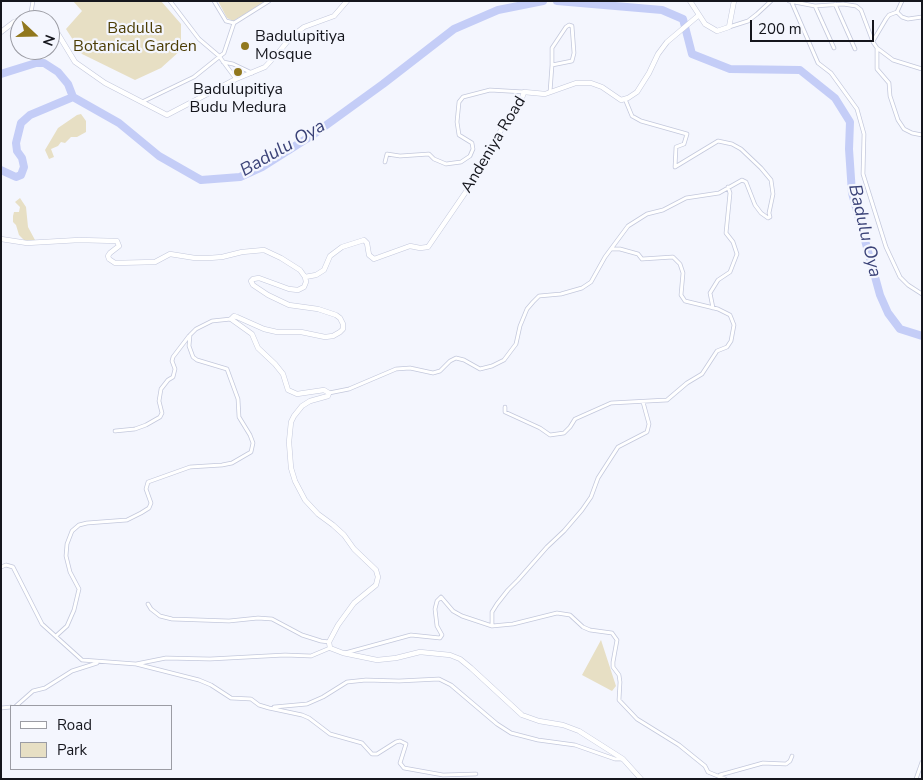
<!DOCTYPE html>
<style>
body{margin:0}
#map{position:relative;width:923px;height:780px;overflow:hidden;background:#f4f6fe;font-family:"Nunito Sans",sans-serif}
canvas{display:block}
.frame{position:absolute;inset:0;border:2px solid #15161d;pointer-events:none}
.legend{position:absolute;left:10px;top:705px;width:162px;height:65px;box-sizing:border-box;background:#f4f6fe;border:1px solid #9b9ca4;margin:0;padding:6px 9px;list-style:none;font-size:15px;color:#15161d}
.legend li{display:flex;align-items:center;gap:10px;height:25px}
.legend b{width:25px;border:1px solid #9b9ca4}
.north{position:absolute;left:10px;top:10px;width:50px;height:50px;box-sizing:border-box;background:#f4f6fe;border:1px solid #9b9ca4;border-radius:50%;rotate:111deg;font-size:14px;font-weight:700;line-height:20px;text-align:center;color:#15161d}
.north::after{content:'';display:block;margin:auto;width:18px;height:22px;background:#91781e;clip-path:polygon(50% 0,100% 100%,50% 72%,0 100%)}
.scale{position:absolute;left:750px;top:20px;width:124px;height:22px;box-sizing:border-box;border:2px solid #15161d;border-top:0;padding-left:6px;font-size:15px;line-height:18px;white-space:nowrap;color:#15161d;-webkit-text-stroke:4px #f4f6fe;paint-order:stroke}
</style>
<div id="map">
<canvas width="923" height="780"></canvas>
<div class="frame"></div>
<ul class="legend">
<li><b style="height:6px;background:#fff"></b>Road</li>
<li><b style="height:14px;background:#e7dfc4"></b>Park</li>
</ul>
<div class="north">N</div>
<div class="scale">200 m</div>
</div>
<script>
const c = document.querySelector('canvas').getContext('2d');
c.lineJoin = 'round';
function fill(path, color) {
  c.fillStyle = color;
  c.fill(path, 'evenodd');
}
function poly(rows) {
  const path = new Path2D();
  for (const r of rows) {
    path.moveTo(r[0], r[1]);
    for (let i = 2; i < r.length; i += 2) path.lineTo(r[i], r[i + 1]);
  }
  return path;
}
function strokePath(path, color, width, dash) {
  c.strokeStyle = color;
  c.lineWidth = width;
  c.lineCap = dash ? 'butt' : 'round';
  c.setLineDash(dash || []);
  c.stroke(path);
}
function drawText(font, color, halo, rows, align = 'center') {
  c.font = font + ' "Nunito Sans",sans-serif';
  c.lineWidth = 4.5;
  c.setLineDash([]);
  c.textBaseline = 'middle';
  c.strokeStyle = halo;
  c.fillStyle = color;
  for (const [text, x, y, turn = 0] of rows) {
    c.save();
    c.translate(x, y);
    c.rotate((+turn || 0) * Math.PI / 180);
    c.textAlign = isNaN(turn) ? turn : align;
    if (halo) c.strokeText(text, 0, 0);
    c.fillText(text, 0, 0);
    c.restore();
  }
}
fill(poly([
 [73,1,161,1,181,24,181,50,161,68,135,80,82,54,66,29,82,11],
 [218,1,266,1,233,21,227,18],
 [81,114,86,121,86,132,77,137,71,137,65,143,61,142,58,146,51,149,54,157,49,159,45,150,58,128,77,115],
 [20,198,26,207,28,227,35,240,25,241,19,235,16,225,13,222,13,216,14,212,19,212,20,207,15,202],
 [601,640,616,686,612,691,582,675]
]), '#e7dfc4');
strokePath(poly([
 [557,1,662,10,683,19,692,54,730,69,800,70,835,98,850,122,849,149,852,193,880,295,888,313,900,329,922,336],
 [1,74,36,63,44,63,58,72,68,84,73,97,119,123,159,156,201,180,240,177,262,167,314,134,383,84,454,29,498,10,543,1],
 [1,170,16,177,21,175,24,167,22,158,17,151,16,143,21,123,30,115,73,97]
]), '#c4cdf7', 8);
const minor = poly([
 [170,1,199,39,219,56,236,79],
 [214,1,226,21,234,23,269,1],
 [789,1,815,6,843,4,856,6,861,10,873,42,877,48,893,60,922,69],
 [792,3,818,63,831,73,857,109,864,134,863,174,886,247,900,277,908,285,922,294],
 [835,4,855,49],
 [815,6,834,48],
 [897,12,902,17,908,19,922,17],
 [30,18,33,1],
 [729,27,748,21,757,14,771,1],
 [873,41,886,19,889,15,897,12,902,1],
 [877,49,877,69,889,83,890,96,898,120,904,129,912,133,922,135],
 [223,62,233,64,252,73],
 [550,92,552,65,572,61,574,53,572,26,569,25,566,27,552,48,552,65],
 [142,102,194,77,224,53,234,23],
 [385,162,387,154,400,156,429,154,434,159,446,164,461,162,470,156,473,149,472,143,459,135,457,122,459,102,463,97,490,90,524,92],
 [713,308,710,293,718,280,730,272,737,254,733,242,726,233,730,193,728,187],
 [329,393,349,389,396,369,410,368,433,373,440,371,450,361,456,358,464,360,480,369,492,366,504,360,516,344,520,326,527,309,533,302,539,296,561,294,582,288,591,282,605,257,628,226,647,214,663,210,686,198,719,193,742,180,746,182,755,205,761,213,768,218,770,217,769,213,773,194,771,180,761,168,741,149,732,144,718,141,675,167,676,147,684,144,687,134,641,121,632,116,625,99],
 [505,407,505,412,540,428,550,435,564,433,570,427,575,419,611,403,667,400,687,383,702,374,717,351,727,347,731,341,734,325,730,315,718,309,685,301,681,295,683,273,680,264,673,257,642,259,638,254,620,249,612,249],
 [115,431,135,429,146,425,160,417,162,413,159,401,161,389,168,380,173,377,175,369,172,361,173,357,189,336],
 [1,567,6,565,13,567,42,624,82,660,136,664,166,658,210,659,285,655,311,656,330,648],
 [148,604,151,609,160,616,172,619,229,621,258,618,272,619,302,635,321,641,329,642],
 [492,626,492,612,497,604,508,590,518,580,547,547,564,531,582,510,591,497,598,478,618,447,647,432,649,424,643,402],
 [56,636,67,626,74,610,79,589,70,572,66,556,67,544,72,531,79,525,87,523,127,520,141,513,149,508,151,503,146,489,148,482,190,467,222,465,232,463,251,452,253,443,250,435,239,417,238,399,227,369,197,360,193,357,189,346,190,335,196,329,212,321,231,319],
 [345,653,411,635,440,638,442,635,437,626,435,609,437,601,441,597,453,611,462,616,492,626,513,624,557,613,570,615,583,627,590,630,612,633,617,640,613,662,613,667,619,675,620,682,619,700,637,719,679,745,705,766,708,772,725,779],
 [136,664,199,680,211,685,231,698,251,699,259,705,269,708,302,715,309,718,330,734,362,743,372,754,377,754,396,742,400,741,406,744,400,763,404,768,443,775,476,774],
 [16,706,33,691,45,688,72,671,97,663],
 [274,707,307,704,323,697,347,682,366,680,399,681,439,679,451,685,497,724,511,733,538,740,575,745,615,759,623,759],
 [1,708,11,707],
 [720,775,763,763,786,764,790,761,792,756],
 [916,779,922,762]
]);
const tertiary = poly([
 [690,1,705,24,717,31,729,27,734,1],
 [21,20,30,18,37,20],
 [50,28,58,34,75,62,105,83,167,115,236,79,265,67,278,53,291,37,304,27,334,16,347,1],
 [1,32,14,22,20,20],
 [1,239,27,243,79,240,117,241,119,246,110,253,108,256,109,259,115,263,155,262,170,254,195,258,209,258,222,257,242,252,264,250,281,258,300,270,305,277,306,282,304,287,298,290,289,289,259,278,253,279,251,281,253,285,268,295,289,305,318,309,336,315,340,318,343,324,343,329,340,332,333,336,325,337,301,332,277,332,264,329,237,317,234,316,231,319,252,334,258,348,275,364,283,374,288,390,297,394,324,390,329,393,328,396,310,401,302,406,294,416,291,422,289,442,291,468,295,481,305,500,318,514,333,525,344,535,354,549,376,570,378,577,376,585,354,603,338,625,329,642,330,648,343,653,377,660,396,658,420,652,450,655,460,659,471,668,522,715,539,721,563,725,579,731,623,759,641,779],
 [305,277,316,275,324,270,330,256,342,247,364,240,367,243,369,255,374,259,410,246,420,248,428,247,487,161,492,147,501,130,519,107,524,92,545,94,576,83,591,83,602,87,621,100,628,98,637,92,649,73,658,54,667,42,699,15]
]);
strokePath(minor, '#c3c8dc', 4.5);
strokePath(tertiary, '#c3c8dc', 5.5);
strokePath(minor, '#fff', 3);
strokePath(tertiary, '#fff', 4.5);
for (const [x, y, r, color] of [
 [245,46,5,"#91781e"],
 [238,72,5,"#91781e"]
]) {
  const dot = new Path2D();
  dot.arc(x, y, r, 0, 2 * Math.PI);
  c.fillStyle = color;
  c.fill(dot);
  strokePath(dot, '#f4f6fe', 2);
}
drawText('16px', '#4c3d05', '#f4f6fe', [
 ["Badulla",135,29],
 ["Botanical Garden",135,47]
]);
drawText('16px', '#15161d', '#f4f6fe', [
 ["Badulupitiya",255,37],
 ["Mosque",255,55],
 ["Badulupitiya",238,90,"center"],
 ["Budu Medura",238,108,"center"]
], 'left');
drawText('16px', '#15161d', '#f4f6fe', [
 ["Andeniya Road",494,145,-59]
]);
drawText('italic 18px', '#3b4378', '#f4f6fe', [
 ["Badulu Oya",283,149,-30],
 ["Badulu Oya",864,231,77]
]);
</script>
